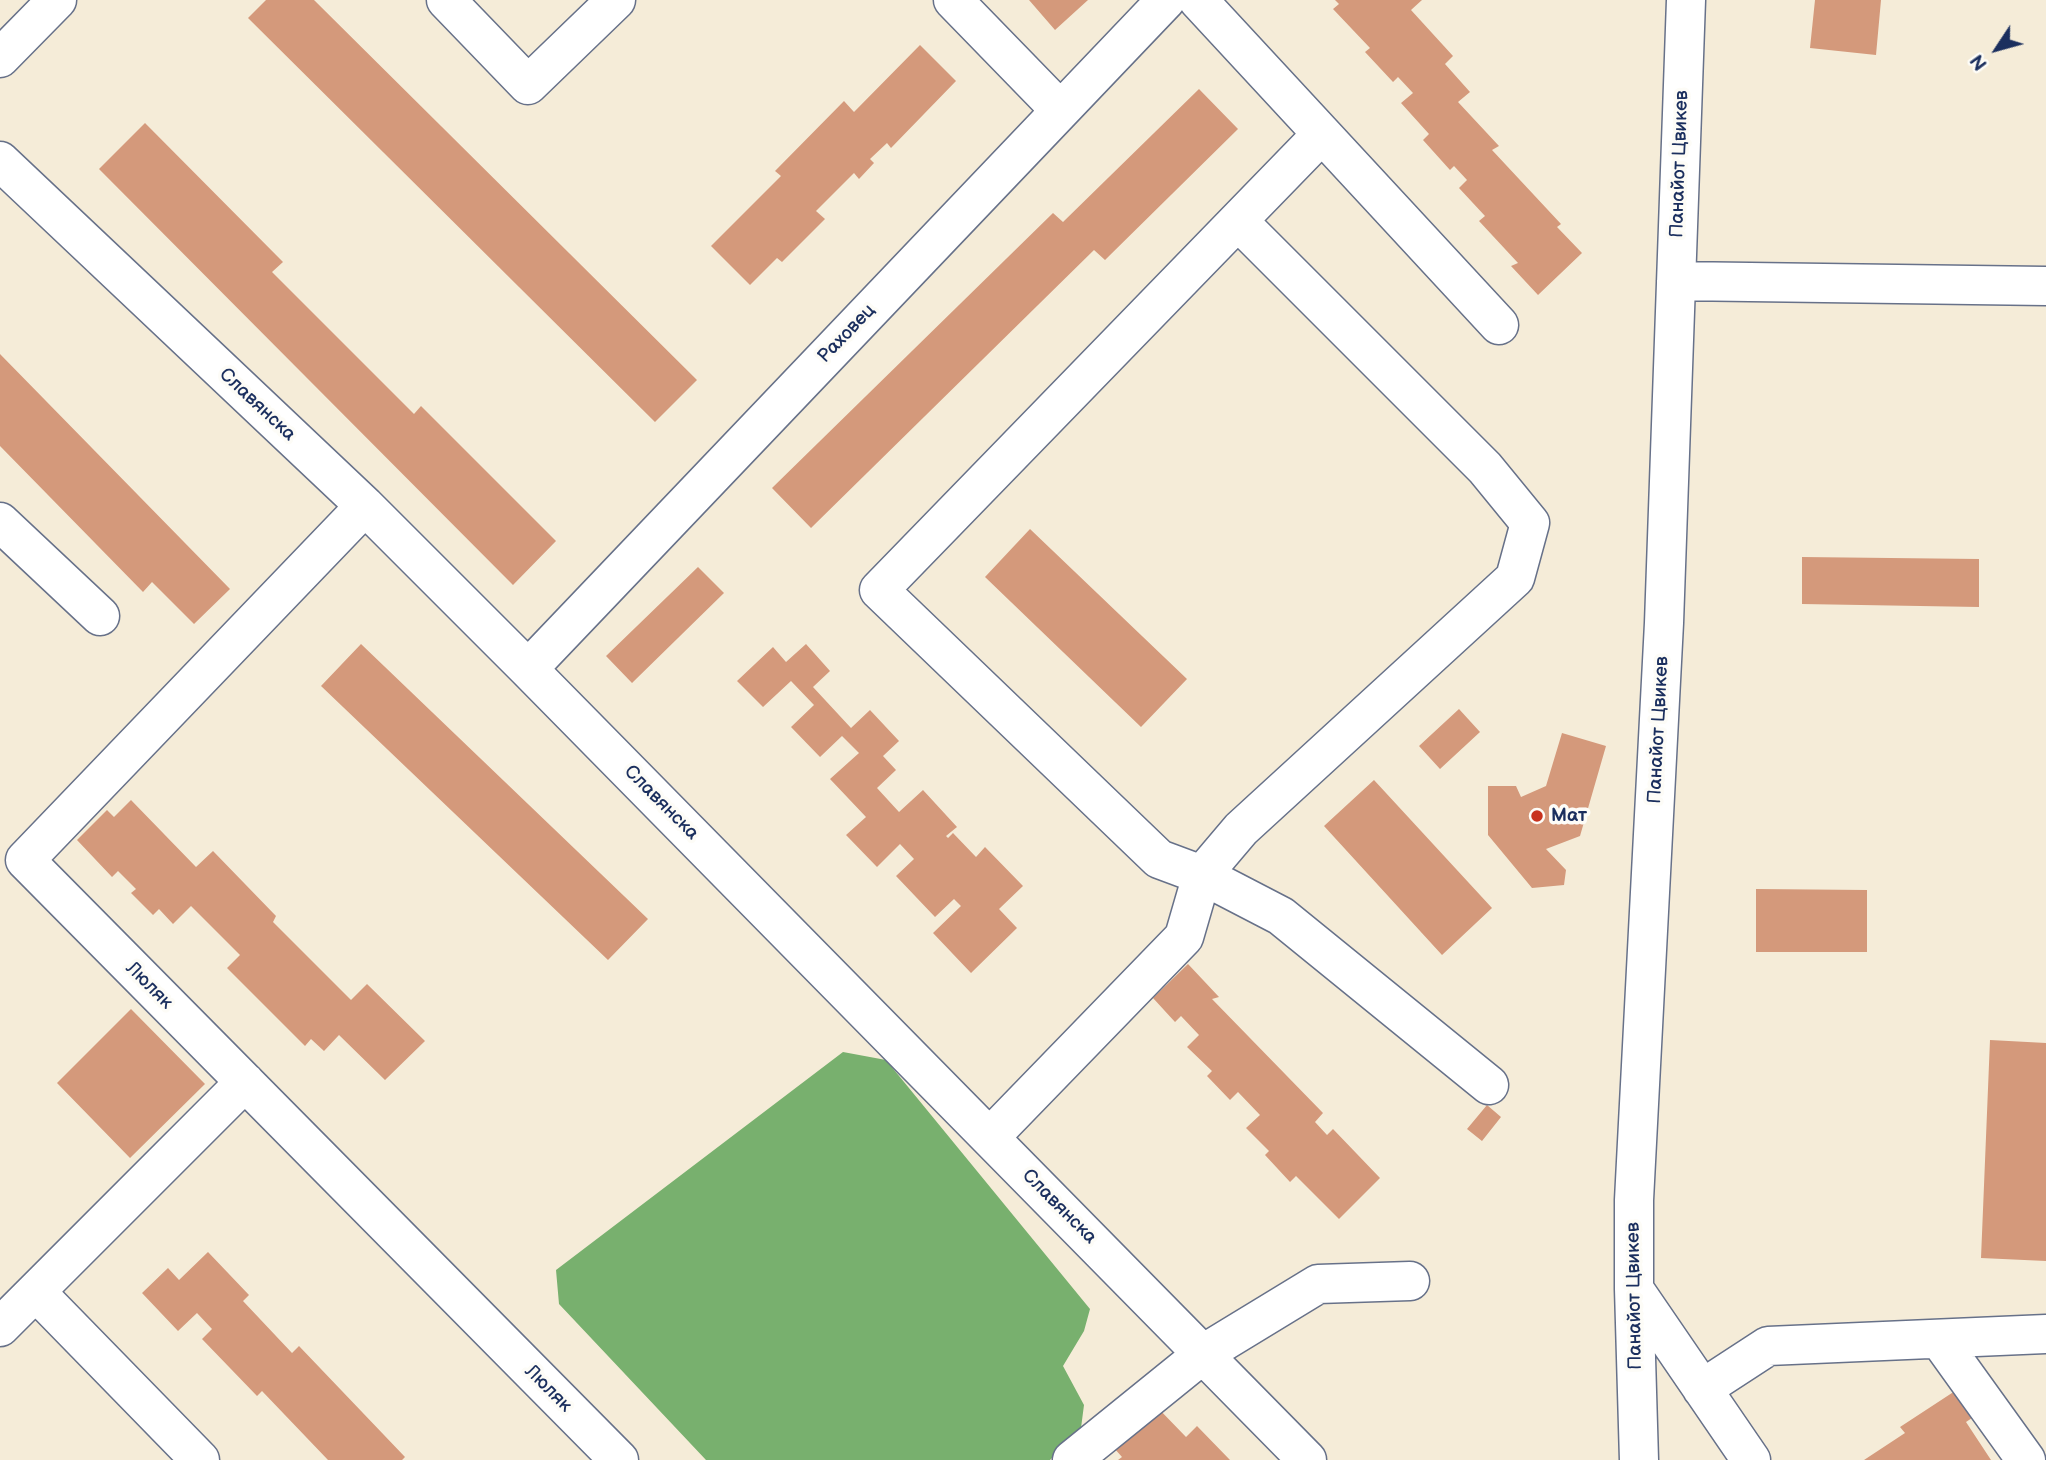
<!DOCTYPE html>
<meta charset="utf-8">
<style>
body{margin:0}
#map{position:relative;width:2046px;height:1460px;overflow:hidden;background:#f5ecd8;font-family:"Balsamiq Sans",sans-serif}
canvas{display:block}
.north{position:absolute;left:1962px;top:14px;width:70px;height:70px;-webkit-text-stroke:5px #fdfcf7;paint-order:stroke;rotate:234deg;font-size:19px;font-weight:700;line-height:28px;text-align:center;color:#1b2f5e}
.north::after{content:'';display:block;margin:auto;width:24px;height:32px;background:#1b2f5e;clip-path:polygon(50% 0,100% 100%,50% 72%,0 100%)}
</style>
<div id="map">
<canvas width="2046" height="1460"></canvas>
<div class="north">N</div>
</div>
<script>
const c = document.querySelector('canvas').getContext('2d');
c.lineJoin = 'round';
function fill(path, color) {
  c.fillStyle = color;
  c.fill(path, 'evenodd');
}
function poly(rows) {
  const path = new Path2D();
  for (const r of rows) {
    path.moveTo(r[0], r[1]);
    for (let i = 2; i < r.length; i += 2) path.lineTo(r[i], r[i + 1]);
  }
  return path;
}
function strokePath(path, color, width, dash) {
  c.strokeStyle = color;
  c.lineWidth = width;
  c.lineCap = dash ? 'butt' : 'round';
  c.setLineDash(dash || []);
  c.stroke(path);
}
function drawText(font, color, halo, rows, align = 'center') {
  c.font = font + ' "Balsamiq Sans",sans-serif';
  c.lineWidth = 7;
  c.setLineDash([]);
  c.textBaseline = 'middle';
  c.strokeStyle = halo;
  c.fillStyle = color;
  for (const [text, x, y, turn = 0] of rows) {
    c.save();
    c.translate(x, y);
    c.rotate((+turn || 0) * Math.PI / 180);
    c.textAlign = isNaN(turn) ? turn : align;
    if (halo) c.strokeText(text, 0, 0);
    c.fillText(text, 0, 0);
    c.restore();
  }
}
fill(poly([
 [843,1052,886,1060,1090,1309,1084,1331,1063,1366,1084,1405,1081,1428,1050,1460,706,1460,559,1304,556,1270]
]), '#78b06e');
fill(poly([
 [266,0,314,0,697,380,655,422,248,18],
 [1029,0,1088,0,1055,30],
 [1335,0,1422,0,1411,10,1453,56,1445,64,1470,92,1458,102,1499,146,1492,150,1561,224,1557,227,1582,253,1538,295,1511,266,1518,263,1479,221,1485,216,1459,188,1467,180,1454,166,1450,170,1423,140,1429,134,1401,103,1413,93,1398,77,1393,82,1365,52,1370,48,1333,9,1339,4],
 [1815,0,1881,0,1876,55,1810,48],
 [920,45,956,81,891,148,887,143,870,159,874,163,859,179,854,173,816,211,825,219,782,262,777,258,750,285,711,246,781,176,775,171,844,101,854,112],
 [1199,89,1238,129,1105,260,1094,250,811,528,772,488,1053,213,1063,222],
 [145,123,283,262,272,272,414,414,421,406,556,541,513,585,99,169],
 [0,354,230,589,194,624,152,582,143,592,0,446],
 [1030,529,1187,679,1141,727,985,577],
 [1802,557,1979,559,1979,607,1802,604],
 [698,567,724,593,632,683,606,656],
 [361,644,648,919,608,960,321,686],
 [806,644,830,671,813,687,851,728,870,710,899,741,883,756,896,770,877,788,899,812,923,790,957,827,946,836,948,838,953,833,976,857,985,847,1023,886,999,909,1017,928,971,973,933,933,961,906,954,899,935,917,896,876,914,859,900,844,877,867,846,835,866,817,830,779,859,753,842,736,820,757,791,727,814,705,791,681,763,707,737,681,773,647,786,662],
 [1459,709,1480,732,1440,769,1419,746],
 [1562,733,1606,746,1580,836,1546,849,1566,870,1564,885,1532,888,1488,835,1488,786,1516,786,1521,797,1546,786],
 [1374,780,1492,908,1442,955,1324,826],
 [131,800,196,867,213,851,276,916,273,922,351,1000,367,984,425,1041,385,1080,339,1035,324,1051,311,1039,305,1046,227,968,240,955,191,906,173,924,159,909,153,915,131,893,136,889,118,871,112,877,77,840,107,810,114,817],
 [1756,889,1867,890,1867,952,1756,952],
 [1188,964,1219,997,1212,999,1323,1113,1315,1122,1327,1135,1333,1129,1380,1178,1339,1219,1296,1176,1290,1182,1265,1155,1269,1151,1246,1128,1260,1115,1238,1092,1230,1100,1207,1076,1212,1071,1187,1047,1199,1035,1181,1016,1175,1022,1153,998],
 [131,1009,205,1084,130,1158,57,1083],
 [1990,1040,2046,1043,2046,1261,1981,1258],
 [1487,1105,1501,1117,1482,1141,1467,1129],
 [208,1252,249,1295,243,1301,292,1353,299,1346,405,1457,402,1460,328,1460,262,1391,257,1396,202,1339,212,1329,197,1313,178,1331,142,1293,168,1268,179,1280],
 [1955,1391,1972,1418,1966,1422,1991,1460,1864,1460,1905,1433,1900,1427],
 [1156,1406,1186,1437,1197,1426,1230,1460,1118,1460,1122,1457,1114,1448]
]), '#d4997b');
const minor = poly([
 [446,0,528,85,616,0],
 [953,0,1060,110],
 [1198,0,1499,325],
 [0,58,57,0],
 [1322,134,879,590,1159,859,1202,875,1281,916,1489,1085],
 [0,161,365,506,528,669,1307,1460],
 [1676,281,2046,286],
 [365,506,25,860,619,1460],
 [0,522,100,616],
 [528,669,1166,0],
 [990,1137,1184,937,1202,875,1241,829,1515,578,1530,523,1485,468,1238,221],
 [1634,1289,1751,1460],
 [36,1292,200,1460],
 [0,1327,245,1082],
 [1939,1339,2026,1460],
 [1702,1389,1768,1346,2046,1334],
 [1072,1460,1203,1354,1318,1284,1410,1281],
 [1639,1460,1634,1289,1634,1200,1664,623,1686,0]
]);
strokePath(minor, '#677189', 41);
strokePath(minor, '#fff', 38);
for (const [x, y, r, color] of [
 [1537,816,7,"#c8321e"]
]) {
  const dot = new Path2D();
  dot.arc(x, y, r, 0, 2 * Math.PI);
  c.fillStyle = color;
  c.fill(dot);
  strokePath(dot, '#fdfcf7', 2.5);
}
drawText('19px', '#1b2f5e', '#fdfcf7', [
 ["Панайот Цвикев",1680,164,-88],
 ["Раховец",847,334,-46],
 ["Славянска",257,405,43],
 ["Панайот Цвикев",1659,730,-87],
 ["Славянска",661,803,45],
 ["Люляк",149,986,45],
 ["Славянска",1059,1207,45],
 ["Панайот Цвикев",1635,1296,-91],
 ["Люляк",548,1389,45]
]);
drawText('bold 19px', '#1b2f5e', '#fdfcf7', [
 ["Мат",1551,816]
], 'left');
</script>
